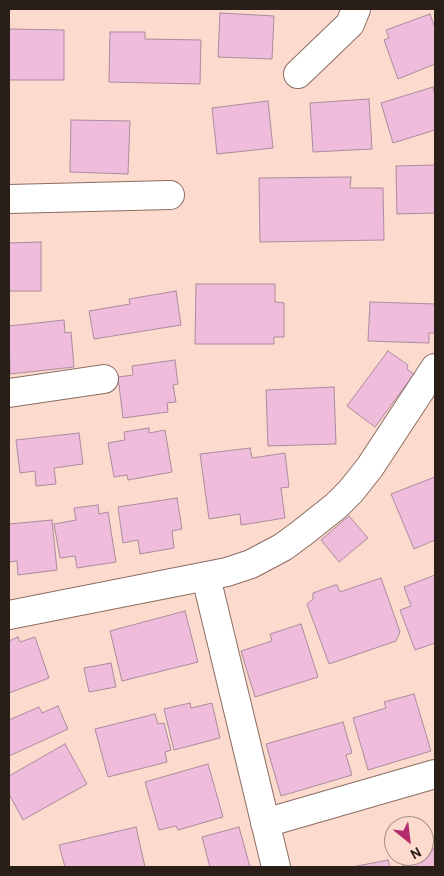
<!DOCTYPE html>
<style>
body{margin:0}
#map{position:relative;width:444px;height:876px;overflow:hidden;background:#fcdacd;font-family:Cabin,sans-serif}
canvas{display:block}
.frame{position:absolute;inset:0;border:10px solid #2a1e19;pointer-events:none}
.north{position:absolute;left:384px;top:816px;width:50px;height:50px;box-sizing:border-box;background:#fcdacd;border:1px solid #a88f85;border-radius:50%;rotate:151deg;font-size:14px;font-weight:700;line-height:20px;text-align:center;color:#2a1e19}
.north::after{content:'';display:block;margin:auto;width:18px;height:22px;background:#b32c6e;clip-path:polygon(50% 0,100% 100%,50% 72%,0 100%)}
</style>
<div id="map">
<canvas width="444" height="876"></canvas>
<div class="frame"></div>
<div class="north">N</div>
</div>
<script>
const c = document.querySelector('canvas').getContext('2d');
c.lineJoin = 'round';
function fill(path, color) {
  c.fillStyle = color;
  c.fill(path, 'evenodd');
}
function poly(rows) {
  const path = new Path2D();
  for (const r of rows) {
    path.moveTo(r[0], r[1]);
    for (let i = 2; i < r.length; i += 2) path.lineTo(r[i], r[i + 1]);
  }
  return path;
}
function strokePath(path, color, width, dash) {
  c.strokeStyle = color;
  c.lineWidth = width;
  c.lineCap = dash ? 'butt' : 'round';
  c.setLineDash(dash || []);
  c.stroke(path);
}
const building = poly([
 [220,13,274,16,272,59,218,57,220,13],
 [430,14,435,28,435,64,398,79,384,40,389,38,386,30,430,14],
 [9,29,64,30,64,80,9,80,9,29],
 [110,32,145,32,145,39,201,40,200,84,109,82,110,32],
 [433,87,435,95,435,130,393,143,381,103,433,87],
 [369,99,372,149,313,152,310,103,369,99],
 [268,101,273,148,217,154,212,108,268,101],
 [71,120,130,121,128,174,70,172,71,120],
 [435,165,435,213,397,214,396,166,435,165],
 [351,177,350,188,383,188,384,240,260,242,259,178,351,177],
 [41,242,41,291,9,291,9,243,41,242],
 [196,284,275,284,275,302,284,303,284,337,274,337,274,344,195,344,196,284],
 [176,291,181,325,94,339,89,311,130,304,129,299,176,291],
 [370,302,435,304,435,333,429,333,429,343,368,341,370,302],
 [64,320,65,333,71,332,74,367,10,374,9,326,64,320],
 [388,351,408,365,407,369,414,374,375,427,347,406,388,351],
 [175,360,178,384,173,385,176,402,167,403,168,412,123,418,118,377,133,375,132,366,175,360],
 [334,387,336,444,268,446,266,390,334,387],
 [149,428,149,433,165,430,172,472,128,480,127,475,114,477,108,443,125,440,124,432,149,428],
 [79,433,83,464,54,468,56,484,36,486,35,471,20,473,16,440,79,433],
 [250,448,252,458,285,453,289,487,281,488,285,518,241,525,240,514,209,519,200,454,250,448],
 [435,477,435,540,414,549,391,494,435,477],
 [177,498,182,529,172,531,174,548,140,554,138,540,123,543,118,507,177,498],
 [98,505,99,514,108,512,116,562,77,568,75,556,60,558,54,524,76,520,74,508,98,505],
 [349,516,368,538,339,562,321,540,349,516],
 [52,520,57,570,18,575,17,561,9,562,9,524,52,520],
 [435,575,435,643,415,650,400,610,411,606,404,587,435,575],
 [381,578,400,632,396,641,329,664,307,604,313,599,313,593,335,585,337,585,340,592,381,578],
 [185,611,198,662,122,681,110,631,185,611],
 [301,624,318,677,255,697,241,651,272,641,270,634,301,624],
 [18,637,20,642,35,637,49,678,9,693,9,641,18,637],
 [111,663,116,687,89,692,84,668,111,663],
 [414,694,431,751,368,770,353,718,386,708,384,702,414,694],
 [190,703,191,708,212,703,220,738,174,750,164,709,190,703],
 [58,706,68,729,9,756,9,720,39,707,42,713,58,706],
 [155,714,158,724,164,723,171,750,165,752,167,762,108,777,95,729,155,714],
 [343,722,352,753,346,755,352,775,281,796,266,744,343,722],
 [65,744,87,784,23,820,9,794,9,776,65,744],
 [208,764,223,817,178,830,176,826,159,830,145,782,208,764],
 [136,827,145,867,65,867,59,845,136,827],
 [239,827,250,867,210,867,202,837,239,827],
 [435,849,435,867,404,867,402,858,410,856,424,856,424,852,435,849],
 [388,860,390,867,352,867,388,860]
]);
fill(building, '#efbcdb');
strokePath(building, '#a98c9d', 1);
const street = poly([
 [298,74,350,24,356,9],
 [9,199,170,195],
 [9,393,104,379],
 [206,577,276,867],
 [9,615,227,572,251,564,283,547,302,533,336,506,351,491,370,467,435,368],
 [265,823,435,774]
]);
strokePath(street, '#8b6d62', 30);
strokePath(street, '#fff', 28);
</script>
